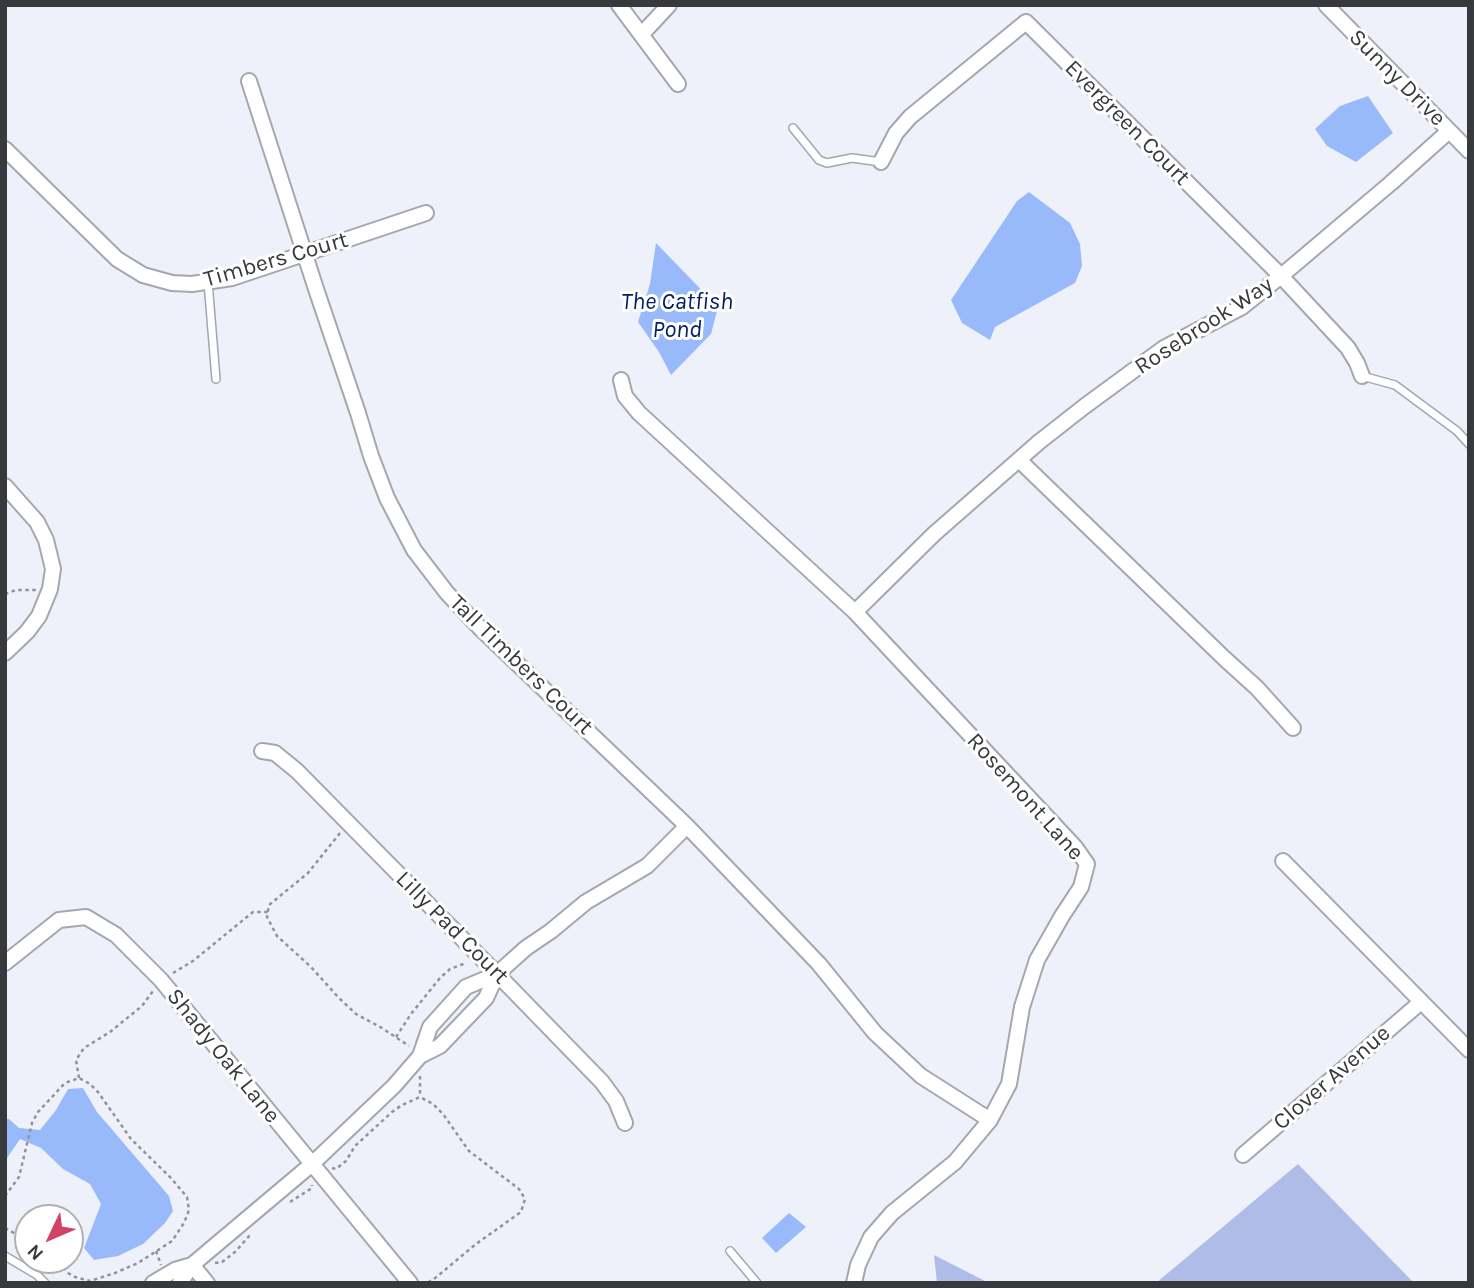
<!DOCTYPE html>
<style>
body{margin:0}
#map{position:relative;width:1474px;height:1288px;overflow:hidden;background:#eef1fa;font-family:Karla,sans-serif}
canvas{display:block}
.frame{position:absolute;inset:0;border:7px solid #38393c;pointer-events:none}
.north{position:absolute;left:14px;top:1204px;width:70px;height:70px;box-sizing:border-box;background:#fff;border:2px solid #afb0b1;border-radius:50%;rotate:226deg;font-size:19px;font-weight:700;line-height:28px;text-align:center;color:#38393c}
.north::after{content:'';display:block;margin:auto;width:24px;height:32px;background:#d14265;clip-path:polygon(50% 0,100% 100%,50% 72%,0 100%)}
</style>
<div id="map">
<canvas width="1474" height="1288"></canvas>
<div class="frame"></div>
<div class="north">N</div>
</div>
<script>
const c = document.querySelector('canvas').getContext('2d');
c.lineJoin = 'round';
function fill(path, color) {
  c.fillStyle = color;
  c.fill(path, 'evenodd');
}
function poly(rows) {
  const path = new Path2D();
  for (const r of rows) {
    path.moveTo(r[0], r[1]);
    for (let i = 2; i < r.length; i += 2) path.lineTo(r[i], r[i + 1]);
  }
  return path;
}
function strokePath(path, color, width, dash) {
  c.strokeStyle = color;
  c.lineWidth = width;
  c.lineCap = dash ? 'butt' : 'round';
  c.setLineDash(dash || []);
  c.stroke(path);
}
function drawText(font, color, halo, rows, align = 'center') {
  c.font = font + ' Karla,sans-serif';
  c.lineWidth = 6;
  c.setLineDash([]);
  c.textBaseline = 'middle';
  c.strokeStyle = halo;
  c.fillStyle = color;
  for (const [text, x, y, turn = 0] of rows) {
    c.save();
    c.translate(x, y);
    c.rotate((+turn || 0) * Math.PI / 180);
    c.textAlign = isNaN(turn) ? turn : align;
    if (halo) c.strokeText(text, 0, 0);
    c.fillText(text, 0, 0);
    c.restore();
  }
}
fill(poly([
 [1298,1164,1414,1283,1156,1283],
 [934,1255,987,1282,988,1283,937,1283]
]), '#afbce7');
fill(poly([
 [1368,96,1393,133,1356,162,1327,146,1315,129,1340,106],
 [1029,192,1070,223,1080,244,1082,266,1075,283,995,327,990,340,962,323,951,300,1017,201],
 [656,243,718,307,711,334,671,375,659,352,638,322,650,284],
 [83,1088,97,1112,169,1196,173,1211,165,1223,143,1244,118,1256,94,1260,84,1248,101,1204,90,1184,63,1169,41,1148,20,1139,5,1161,5,1119,9,1119,19,1128,40,1130,56,1110,68,1089],
 [789,1213,806,1227,776,1253,762,1238]
]), '#98bafa');
const service = poly([
 [793,128,819,160,827,163,852,158,881,162],
 [208,282,216,379],
 [1362,376,1395,385,1457,431,1469,444],
 [730,1251,757,1283],
 [5,1256,37,1275,45,1283]
]);
const minor = poly([
 [619,5,678,84],
 [1326,5,1469,151],
 [642,34,669,5],
 [249,81,316,289,358,413,371,456,387,498,414,550,447,593,481,629,687,826,819,964,875,1033,921,1076,990,1120],
 [5,149,117,259,143,275,172,283,192,284,232,278,426,213],
 [881,162,896,133,910,117,1026,22,1281,276,1348,348,1357,363,1362,376],
 [621,380,625,396,639,413,855,612,1075,847,1087,864,1081,887,1062,916,1037,960,1022,1007,1009,1084,990,1120,955,1162,892,1213,871,1237,858,1265,854,1283],
 [1019,460,1225,659,1257,688,1293,728],
 [5,486,37,522,46,540,53,569,50,589,39,616,27,632,5,653],
 [855,612,934,534,1039,442,1085,406,1164,348,1242,307,1281,276,1391,183,1449,131],
 [262,751,275,753,297,771,497,974,602,1082,616,1101,625,1123],
 [1283,861,1469,1050],
 [5,963,59,920,86,917,116,935,161,980,410,1283],
 [420,1056,440,1046,486,998,497,974],
 [1243,1155,1421,1002],
 [192,1265,207,1283],
 [153,1283,175,1270,192,1265],
 [180,1283,192,1265,312,1164,394,1086,420,1056,430,1027,466,987,497,974,526,948,551,931,586,902,647,866,687,826]
]);
strokePath(service, '#a4a7af', 10);
strokePath(minor, '#a4a7af', 18);
strokePath(poly([
 [5,594,16,590,36,590],
 [340,833,308,873,269,905,267,917,277,936,311,967,339,998,356,1014,382,1028,409,1046],
 [173,973,193,961,253,912,268,912],
 [396,1037,411,1014,440,978,450,969,466,963],
 [420,1076,420,1097],
 [79,1078,76,1060,84,1048,110,1032,142,1006,153,991],
 [332,1168,336,1169,346,1161,355,1146,392,1112,402,1105,420,1097,433,1104,443,1114,469,1151,519,1189,525,1199,521,1212,476,1244,434,1279,427,1283],
 [5,1196,19,1177,32,1123,38,1112,65,1083,79,1078,90,1084,98,1092,131,1139,171,1178,187,1197,189,1210,184,1223,172,1241,138,1263,115,1273,90,1281,75,1277,68,1273,58,1260],
 [290,1202,312,1188,312,1185],
 [5,1228,28,1241],
 [156,1251,161,1265],
 [215,1263,222,1262,235,1252,250,1235]
]), '#919399', 2.5, [3.5, 3.5]);
strokePath(service, '#fff', 7);
strokePath(minor, '#fff', 14);
drawText('23px', '#38393c', '#fff', [
 ["Sunny Drive",1397,78,45],
 ["Evergreen Court",1127,123,45],
 ["Timbers Court",276,260,-16],
 ["Rosebrook Way",1204,326,-33],
 ["Tall Timbers Court",521,665,44],
 ["Rosemont Lane",1025,797,48],
 ["Lilly Pad Court",452,928,45],
 ["Shady Oak Lane",223,1056,51],
 ["Clover Avenue",1332,1078,-41]
]);
drawText('italic 24px', '#022067', '#fff', [
 ["The Catfish",677,302],
 ["Pond",677,330]
]);
</script>
